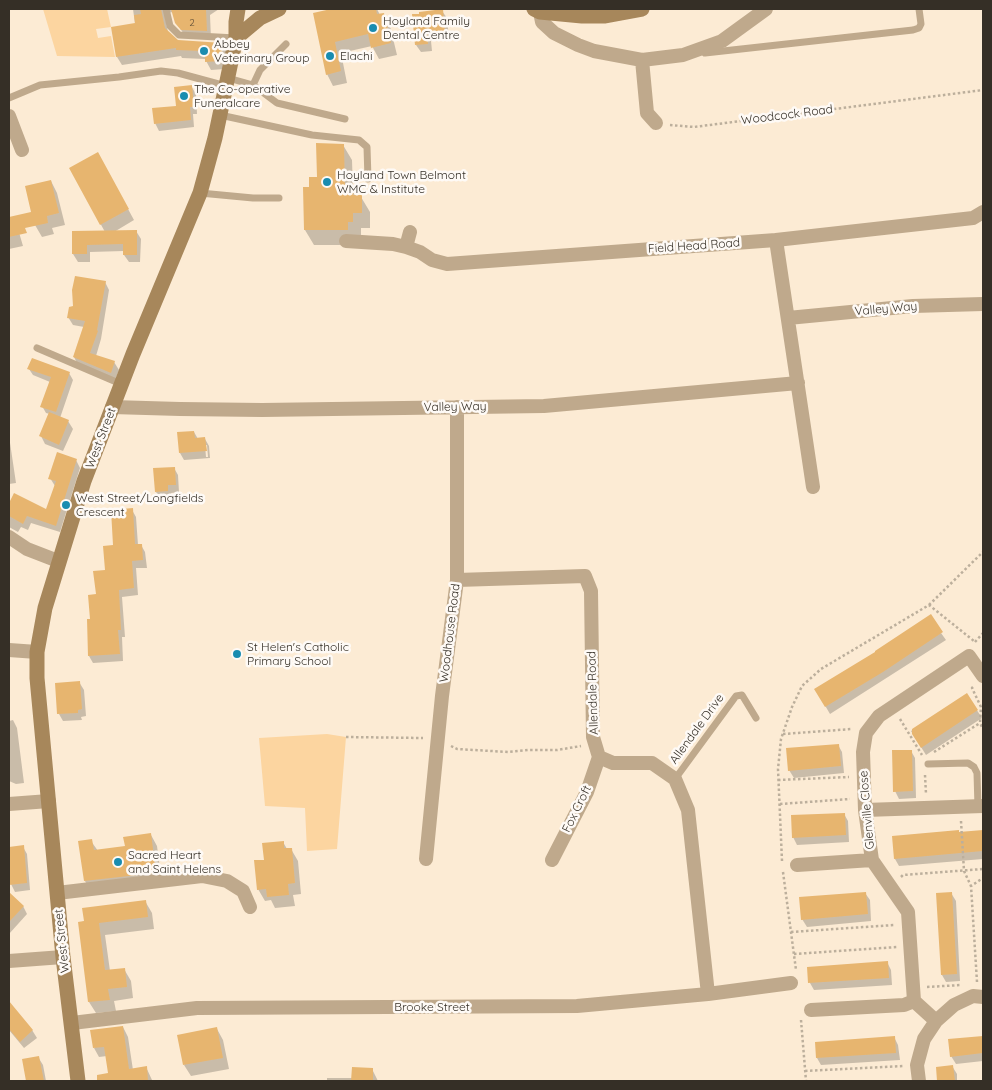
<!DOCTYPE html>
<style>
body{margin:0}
#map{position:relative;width:992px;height:1090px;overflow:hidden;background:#fcebd4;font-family:Quicksand,sans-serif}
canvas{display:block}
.frame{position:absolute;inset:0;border:10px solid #352f26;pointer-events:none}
</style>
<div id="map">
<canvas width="992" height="1090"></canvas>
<div class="frame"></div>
</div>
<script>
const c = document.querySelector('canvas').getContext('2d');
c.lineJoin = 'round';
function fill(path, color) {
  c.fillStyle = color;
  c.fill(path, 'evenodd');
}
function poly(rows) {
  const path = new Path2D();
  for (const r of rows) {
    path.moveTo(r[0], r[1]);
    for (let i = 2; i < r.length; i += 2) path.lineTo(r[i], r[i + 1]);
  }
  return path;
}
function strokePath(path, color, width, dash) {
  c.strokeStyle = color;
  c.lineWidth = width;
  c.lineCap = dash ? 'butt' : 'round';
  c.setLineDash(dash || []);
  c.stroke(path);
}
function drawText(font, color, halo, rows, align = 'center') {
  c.font = font + ' Quicksand,sans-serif';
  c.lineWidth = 5;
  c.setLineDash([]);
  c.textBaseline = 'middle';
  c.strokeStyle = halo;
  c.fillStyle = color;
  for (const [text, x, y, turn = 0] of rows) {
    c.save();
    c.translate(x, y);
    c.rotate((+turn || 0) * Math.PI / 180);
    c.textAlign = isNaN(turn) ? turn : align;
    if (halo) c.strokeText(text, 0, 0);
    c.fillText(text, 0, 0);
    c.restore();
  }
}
fill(poly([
 [43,9,107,9,111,27,96,29,98,38,111,36,115,57,57,56],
 [327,734,346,737,337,849,307,851,305,808,265,806,259,738]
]), '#fcd5a0');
fill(poly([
 [133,9,219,9,210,15,211,39,187,38,176,23,173,12,167,13,165,17,168,32,178,41,222,44,227,52,225,69,211,70,205,59,182,58,181,56,122,65,117,57,135,24],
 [338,9,377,9,380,15,383,14,390,26,397,55,379,59,372,46,341,53,347,83,333,86,327,74,314,14],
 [442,11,447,18,449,39,431,41,432,51,421,52,416,45],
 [191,86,196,94,197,114,193,114,194,127,159,131,155,123,177,107],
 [343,145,352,160,353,192,356,197,361,197,370,212,370,228,361,228,361,237,356,245,314,245,305,230,311,188],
 [104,165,134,220,114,232,136,231,141,239,140,262,129,262,124,255,124,251,90,252,90,262,78,262,73,254,73,232,105,232,70,168],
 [51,181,57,193,65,225,52,228,54,234,42,237,35,225],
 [9,218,11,218,18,229,23,246,9,249],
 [105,282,109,290,101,339,96,356,114,362,119,370,115,380,78,365,74,357,84,327,73,325,68,317,74,307],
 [29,369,69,373,73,380,60,418,68,421,73,429,63,451,45,444,41,436,50,414,46,413,42,406,50,382,33,375],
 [194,432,198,439,205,439,209,446,210,458,184,460,180,453],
 [205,445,207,445,208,457,206,457],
 [9,436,16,483,9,484],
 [76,460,80,468,60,532,31,523,28,530,21,527,18,532,9,527,9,506,14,494,47,511,55,486,50,478],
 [174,468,178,475,179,492,171,493,172,498,161,499,156,492],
 [132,510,136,517,138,545,141,545,145,552,147,568,136,568,138,595,122,597,125,637,122,637,123,661,93,663,89,656,92,620,97,595,115,546],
 [941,633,946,640,830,714,816,690],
 [79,682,84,690,86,716,81,717,82,720,63,721,59,714],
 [967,695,982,718,926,755,911,731],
 [13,720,17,728,24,783,16,784,9,781,9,721],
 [838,745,842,752,844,773,794,778,789,770],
 [911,751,915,758,916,798,899,799,895,791],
 [844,814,848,821,849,842,797,845,793,837],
 [983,831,983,859,899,866,895,859,893,837],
 [151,835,157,846,162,884,91,892,85,881,91,841,98,851,126,848],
 [283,842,287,849,291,849,298,861,301,894,293,895,295,906,275,908,271,900,265,901,258,889,265,861],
 [23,847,27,854,30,890,15,892,11,884,9,848],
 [865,893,870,900,871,921,807,927,802,919],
 [951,893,956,901,960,981,946,982,942,975],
 [10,895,23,906,27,914,9,934],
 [145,901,152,913,154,929,105,935,110,971,124,969,131,981,133,998,114,1001,116,1011,96,1013,89,1002,79,923],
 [887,962,891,970,892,985,814,990,810,983,809,968],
 [9,1004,32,1030,37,1038,24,1048,9,1030],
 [123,1027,128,1037,133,1070,146,1067,152,1080,281,1081,105,1081,104,1075,109,1074,107,1056,99,1057,94,1048],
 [217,1029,223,1040,229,1069,191,1076,184,1065],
 [894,1037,898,1045,900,1060,821,1065,817,1058,816,1043],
 [983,1037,983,1061,956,1064,951,1056,950,1041],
 [38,1057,43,1065,46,1081,27,1081,23,1060],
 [952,1066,957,1074,957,1081,938,1081,937,1068],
 [372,1069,378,1081,327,1081,327,1078,353,1078]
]), '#0003');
fill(poly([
 [140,9,161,9,165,28,178,40,223,43,221,61,205,62,205,56,202,56,202,51,176,50,176,48,116,57,111,27,135,23,134,15,141,14],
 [171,9,206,9,207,31,181,30,175,23],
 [331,9,376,9,377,14,384,13,391,43,371,48,368,34,335,42,341,71,326,75,313,13],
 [443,9,445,32,427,33,428,44,415,45,412,14,419,14,419,12],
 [192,85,194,107,190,107,191,120,154,124,152,108,176,106,174,87],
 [316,143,344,144,345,191,354,191,353,195,362,195,362,213,353,213,353,222,348,222,348,230,304,230,303,187,309,187,309,177,317,177],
 [98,152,129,209,100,225,69,168],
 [51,180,59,213,47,216,48,223,25,228,27,233,9,237,9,217,31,212,25,186],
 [137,230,137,255,123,255,123,244,87,245,87,254,72,254,72,231],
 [75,276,106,281,97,330,98,331,90,353,115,361,111,373,73,357,85,321,67,318,69,307,73,306,72,290],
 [32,358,70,372,56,412,40,407,51,377,27,369],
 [49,412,69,420,59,445,39,436],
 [194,431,195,438,205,437,207,451,179,453,177,432],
 [57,452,77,459,56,526,27,516,23,524,9,516,9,503,14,493,46,509,56,481,48,479],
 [175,467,176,485,168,485,168,491,155,492,153,468],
 [133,508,135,544,142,544,143,560,132,561,134,588,119,590,121,630,118,630,120,654,88,656,87,619,90,619,88,595,96,594,93,571,105,570,103,546,113,545,111,510],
 [931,614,943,632,883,672,825,707,814,689,875,652,875,651],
 [80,681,82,709,78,710,78,713,57,714,55,683],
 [967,693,978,710,921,748,912,734,912,729],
 [839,744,841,766,788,771,786,748],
 [892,750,912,750,913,791,893,792],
 [845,813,846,835,792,838,791,815],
 [959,830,959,832,983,830,983,851,894,859,892,836],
 [151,833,156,873,84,881,78,841,92,839,94,850,125,846,123,837],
 [284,841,284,848,292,848,295,883,288,884,289,895,267,897,266,889,257,890,254,860,264,860,262,843],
 [24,845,27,883,9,885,9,847],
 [9,892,24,906,9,922],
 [866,892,868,914,801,920,799,897],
 [952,892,957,974,941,975,936,893],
 [146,900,148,917,99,923,105,970,125,968,127,987,108,989,110,1000,88,1002,78,922,84,921,82,908],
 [888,961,889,978,808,983,807,967],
 [9,1001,33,1030,20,1042,9,1029],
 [123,1026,129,1069,147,1066,148,1081,97,1081,97,1075,108,1073,104,1047,93,1048,90,1030],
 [217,1027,223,1058,183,1065,177,1035],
 [895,1036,896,1053,816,1058,815,1042],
 [983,1036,983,1053,950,1057,948,1039],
 [39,1056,44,1081,26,1081,22,1059],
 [953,1065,955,1081,937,1081,936,1067],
 [352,1067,373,1068,373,1080,351,1081]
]), '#e7b56f');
strokePath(poly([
 [670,125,694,127,983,90],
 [929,605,983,552],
 [975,642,983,633],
 [973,687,972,688,981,707,980,723,983,729],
 [900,719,922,755],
 [783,734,852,729],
 [346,737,423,738],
 [451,746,457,749,508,752,528,750,557,750,581,746],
 [934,752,980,723],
 [925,775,926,794],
 [778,780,849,777],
 [780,804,850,799],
 [961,821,964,871,971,886],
 [782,861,778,769,781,739,792,707,802,686,821,669,929,605,974,641,974,643],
 [783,872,796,970],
 [901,877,903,875,983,869],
 [791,932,894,925],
 [794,954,897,947],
 [977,982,971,886,983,878],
 [927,987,961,985],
 [801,1020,806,1081],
 [805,1071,903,1066]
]), '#bcaf9c', 2.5, [2.5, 2.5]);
strokePath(poly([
 [166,9,170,26,179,35,236,38],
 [705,53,913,30,919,28,921,24,919,9],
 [228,78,253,85,277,103,345,119],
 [253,85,260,70,286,44],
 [9,98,40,85,119,77,161,71,178,73,226,86],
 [220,115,312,135,359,140,367,147,368,179],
 [200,193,253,198,279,198],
 [37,348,121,384],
 [928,764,968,763,974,767,977,773,978,807],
 [675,779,736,696,742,695,756,718]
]), '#bfa98c', 7);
strokePath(poly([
 [540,12,542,22,554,33,578,45,594,51,642,60,683,55,722,41,766,9],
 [642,60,647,113,656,123],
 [9,116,22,150],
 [776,240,813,487],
 [346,241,393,244,406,247,420,252,432,260,447,264,776,240,973,218,983,212],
 [406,247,410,232],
 [788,318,913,306,983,304],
 [112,407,180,409,262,410,544,406,798,383],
 [9,537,27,549,58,561],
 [457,580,585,576,591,591,593,737,599,757,613,763,652,763,675,779,688,810,708,994],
 [9,650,37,652],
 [9,804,49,801],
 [865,810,983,806],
 [426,859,442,696,457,580,457,407],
 [552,860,587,792,599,757],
 [797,865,872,860],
 [57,893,202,876,227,881,243,891,250,907],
 [9,961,63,957],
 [811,1010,904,1005,914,1001],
 [936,1021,914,1001,908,912,872,860,865,810,863,752,866,733,879,716,969,656,983,676],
 [72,1023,197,1008,577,1006,708,994,791,983],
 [919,1081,917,1065,924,1039,936,1021,954,1005,973,996,983,997]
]), '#bfa98c', 14);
strokePath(poly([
 [534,9,540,12,582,16,604,16,642,9],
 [236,38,260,18,279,9],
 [78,1081,63,957,37,678,37,652,45,608,84,481,133,354,200,193,215,138,236,38,236,22,238,9]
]), '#a7875b', 15);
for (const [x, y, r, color] of [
 [373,28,5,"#198cb0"],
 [204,51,5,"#198cb0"],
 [330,56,5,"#198cb0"],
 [184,96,5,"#198cb0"],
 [327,182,5,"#198cb0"],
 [66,505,5,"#198cb0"],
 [237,654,5,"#198cb0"],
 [118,862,5,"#198cb0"]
]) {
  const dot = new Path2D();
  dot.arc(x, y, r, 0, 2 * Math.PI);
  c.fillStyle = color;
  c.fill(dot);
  strokePath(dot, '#fefaf6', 2);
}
drawText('10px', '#625038', null, [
 ["2",192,23]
]);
drawText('12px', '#352f26', '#fefaf6', [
 ["Hoyland Family",383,21],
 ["Dental Centre",383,35],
 ["Abbey",214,44],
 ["Veterinary Group",214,58],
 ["Elachi",340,56],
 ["The Co-operative",194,89],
 ["Funeralcare",194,103],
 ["Hoyland Town Belmont",337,175],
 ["WMC & Institute",337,189],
 ["West Street/Longfields",76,498],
 ["Crescent",76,512],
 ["St Helen's Catholic",247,647],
 ["Primary School",247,661],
 ["Sacred Heart",128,855],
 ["and Saint Helens",128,869]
], 'left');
drawText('12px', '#352f26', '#fefaf6', [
 ["Woodcock Road",787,115,-7],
 ["Field Head Road",694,246,-4],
 ["Valley Way",886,309,-5],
 ["Valley Way",455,407,-1],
 ["West Street",101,438,-69],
 ["Woodhouse Road",450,633,-83],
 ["Allendale Road",593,693,-92],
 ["Allendale Drive",697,729,-54],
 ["Fox Croft",577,809,-64],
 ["Glenville Close",867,810,-95],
 ["West Street",62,941,-96],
 ["Brooke Street",432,1007]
]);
</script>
